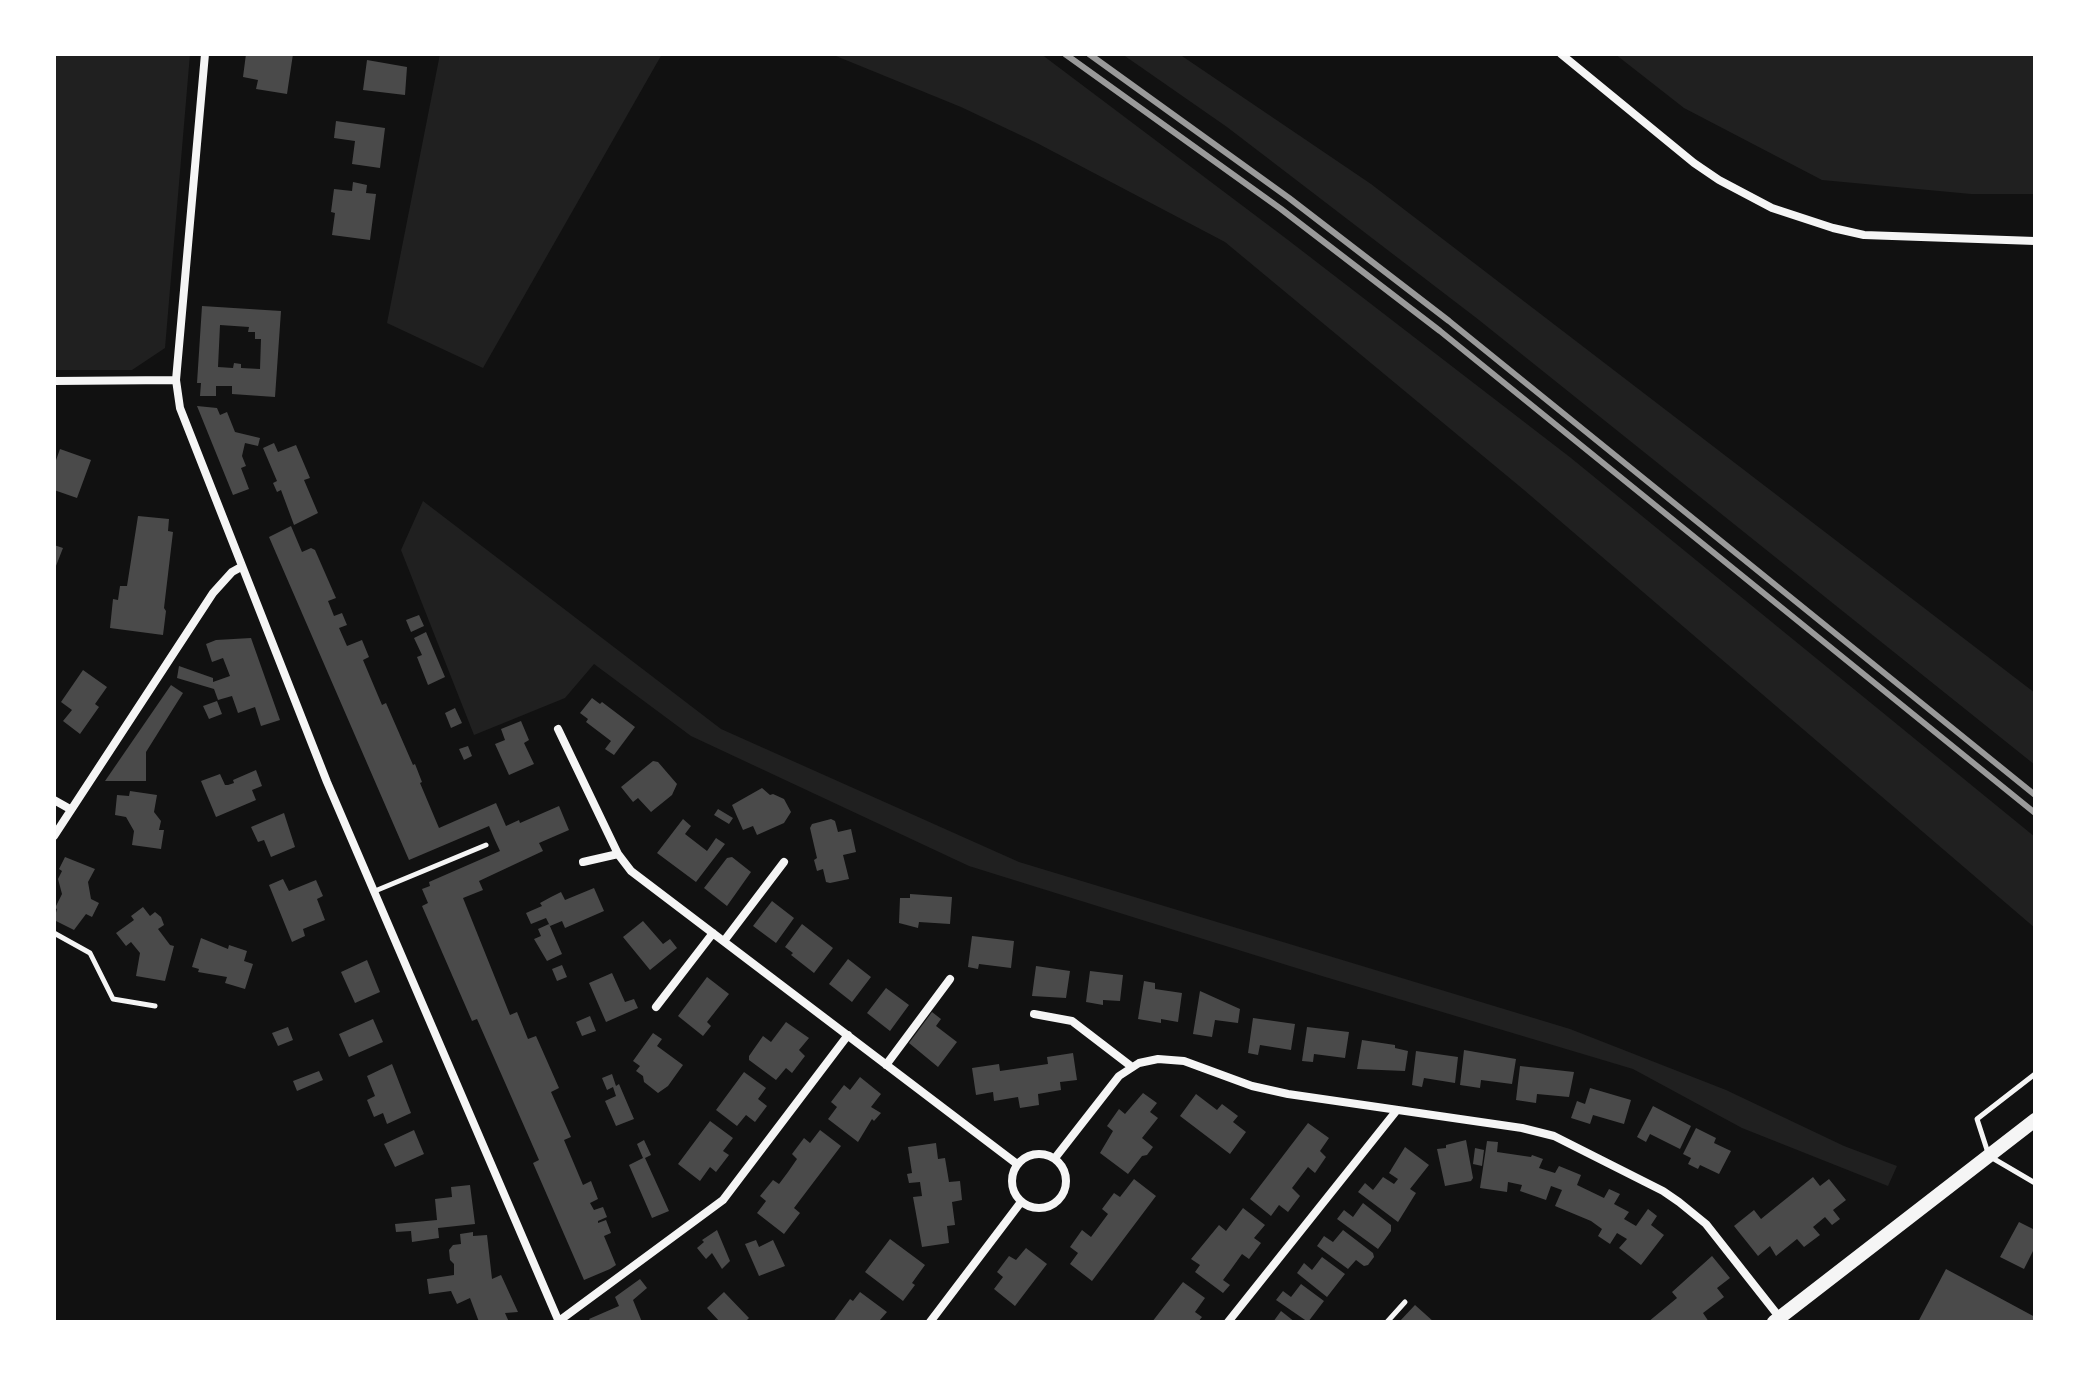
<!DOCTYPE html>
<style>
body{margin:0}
#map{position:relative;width:2089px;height:1376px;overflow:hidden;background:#111;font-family:"Varela Round",sans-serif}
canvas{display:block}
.frame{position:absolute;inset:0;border:56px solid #fff;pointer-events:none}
</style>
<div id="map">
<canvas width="2089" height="1376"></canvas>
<div class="frame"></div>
</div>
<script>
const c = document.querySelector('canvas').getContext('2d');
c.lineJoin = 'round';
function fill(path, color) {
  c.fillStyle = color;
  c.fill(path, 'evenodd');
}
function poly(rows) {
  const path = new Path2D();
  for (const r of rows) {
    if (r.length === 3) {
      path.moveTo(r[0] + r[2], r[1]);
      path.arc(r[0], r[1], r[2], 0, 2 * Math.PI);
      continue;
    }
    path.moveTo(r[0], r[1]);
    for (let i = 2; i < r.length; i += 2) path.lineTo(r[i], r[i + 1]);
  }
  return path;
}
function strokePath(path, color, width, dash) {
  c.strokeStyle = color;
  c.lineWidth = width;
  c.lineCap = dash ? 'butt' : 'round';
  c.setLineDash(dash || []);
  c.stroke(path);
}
fill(poly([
 [54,54,190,54,165,348,132,370,54,370],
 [440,54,662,54,483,368,387,323],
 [831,54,1041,54,1288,240,1571,458,2035,837,2035,928,1524,490,1225,242,1035,142,961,107],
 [1122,54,1179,54,1371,184,2035,693,2035,765,1479,320,1227,127],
 [1615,54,2035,54,2035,194,1971,194,1822,180,1684,108],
 [423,501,721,729,1019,862,1570,1029,1726,1090,1844,1146,1897,1166,1888,1186,1742,1128,1633,1069,1322,976,969,866,691,736,594,664,565,698,474,735,401,550]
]), '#202020');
fill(poly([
 [246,54,293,54,287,94,256,89,258,80,243,77],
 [367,60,407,67,405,95,363,90],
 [336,121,385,128,380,168,352,164,355,141,334,138],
 [353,182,367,185,366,193,376,194,370,240,332,235,335,213,331,212,334,189,352,191],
 [202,306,281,311,275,397,232,394,232,386,216,386,216,396,200,396,201,383,197,383],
 [220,325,249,327,248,332,255,332,255,339,261,339,260,369,241,368,241,364,234,363,233,368,218,367],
 [197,406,217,408,220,415,227,412,235,432,260,438,258,446,245,443,242,456,246,466,241,468,249,489,233,495],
 [274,443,278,452,296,445,310,478,304,480,318,513,294,525,281,490,277,492,273,483,277,481,263,448],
 [60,449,91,460,77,498,54,490,54,466],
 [138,516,169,519,168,531,173,532,164,608,166,611,163,635,110,628,113,599,118,600,120,586,127,586],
 [291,526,302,552,311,548,315,550,336,598,328,601,334,616,342,613,347,625,339,628,347,646,362,640,369,657,363,660,382,705,386,703,413,765,415,764,422,782,420,783,439,828,496,803,506,826,519,820,520,823,559,806,569,830,539,843,543,851,479,881,483,890,463,898,510,1015,517,1012,528,1039,536,1036,559,1088,551,1092,571,1137,564,1140,583,1185,591,1181,598,1199,590,1203,594,1210,603,1207,607,1217,598,1221,598,1223,606,1220,611,1233,604,1236,616,1265,610,1269,584,1280,533,1163,539,1160,477,1019,472,1021,422,906,428,903,422,889,430,886,429,882,500,851,494,838,489,826,409,860,269,537],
 [54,545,63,548,54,571],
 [419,615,424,626,411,632,406,620],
 [426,632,445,677,428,685,417,657,422,655,414,638],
 [251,638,280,720,261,726,255,707,238,713,232,696,218,700,214,689,177,678,179,666,213,678,213,682,230,676,223,658,212,662,206,644,216,640],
 [83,670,107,687,95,704,99,707,80,734,63,721,72,710,61,702],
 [171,685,183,693,146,752,146,781,105,781],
 [592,698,600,704,602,702,635,727,614,755,605,749,611,741,586,722,588,719,580,713],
 [217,701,222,714,209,719,203,706],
 [455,708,462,723,451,728,445,713],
 [521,721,529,740,524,743,534,764,509,775,495,744,505,740,501,729],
 [468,746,472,756,464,760,459,749],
 [653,761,658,762,677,784,672,795,651,812,638,798,633,802,621,787],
 [256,770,262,786,252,790,256,800,216,817,201,781,220,774,225,785,228,785,234,783,233,780],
 [762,788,770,795,773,794,784,799,791,812,784,823,757,835,753,826,743,830,732,805],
 [130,791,157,795,154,812,161,821,159,830,164,830,161,849,132,845,134,831,126,817,115,815,117,795,129,796],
 [718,809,733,818,729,824,714,815],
 [284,813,295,847,271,857,264,840,258,842,251,827],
 [683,819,691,826,685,834,707,851,716,838,725,844,696,882,657,853],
 [831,819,835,821,838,832,851,829,856,852,843,855,849,879,830,883,826,882,823,869,817,871,814,860,817,858,810,828,812,824],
 [65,857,95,869,88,882,91,899,99,903,92,917,86,914,74,930,54,920,57,909,55,908,62,894,58,879,62,871,59,869],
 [732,857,751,872,727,906,704,888,727,858],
 [283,879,289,891,316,880,323,896,317,899,325,920,303,929,305,936,292,942,269,885],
 [594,888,604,911,565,928,562,921,550,926,546,918,531,924,526,913,542,906,540,903,551,897,561,892,565,900],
 [910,894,952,897,950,924,919,922,918,928,899,923,900,898,910,898],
 [772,901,794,918,776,943,753,926],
 [143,907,150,916,155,912,161,917,164,925,158,929,170,945,174,946,165,981,136,976,140,953,131,942,126,946,116,933,134,920,131,916],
 [643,921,663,944,670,939,677,948,650,970,623,937],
 [549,924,562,954,547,961,534,939,541,936,538,929],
 [802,924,833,948,814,973,791,955,793,953,785,947],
 [972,936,1014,941,1011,968,979,964,978,969,968,967],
 [201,938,228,949,229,945,247,951,244,961,253,964,245,989,225,983,227,977,198,972,199,969,192,967],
 [848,959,871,977,852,1002,829,984],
 [367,960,380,992,355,1003,341,972],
 [562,965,567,977,557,981,552,969],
 [1036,966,1070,971,1066,998,1032,996],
 [1090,971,1123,975,1120,1001,1103,1000,1103,1005,1086,1002],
 [612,973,625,1002,634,999,638,1008,606,1022,589,983],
 [707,977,729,994,707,1022,711,1026,703,1036,678,1016],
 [1144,981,1155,983,1155,989,1182,993,1178,1022,1161,1019,1161,1023,1138,1019],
 [886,988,909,1005,890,1031,867,1013],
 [1200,991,1240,1009,1238,1023,1215,1020,1212,1037,1193,1034],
 [932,1012,941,1019,936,1026,957,1042,938,1067,909,1043],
 [590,1016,596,1031,582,1036,576,1022],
 [1253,1018,1295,1024,1291,1050,1260,1045,1258,1055,1248,1053],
 [373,1019,383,1042,349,1057,339,1034],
 [786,1022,809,1038,799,1050,805,1056,792,1073,786,1068,776,1080,749,1060,749,1056,763,1036,771,1042],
 [288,1027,293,1040,278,1046,272,1033],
 [1307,1027,1349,1032,1345,1058,1314,1054,1313,1062,1302,1061],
 [653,1033,662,1039,657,1046,683,1065,668,1086,658,1093,644,1082,643,1076,636,1071,640,1066,633,1061],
 [1362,1040,1395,1045,1395,1048,1408,1051,1405,1071,1357,1069],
 [1464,1050,1516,1059,1512,1084,1481,1080,1480,1088,1460,1085],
 [1416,1051,1458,1057,1455,1083,1424,1078,1422,1087,1412,1085],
 [1073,1053,1077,1080,1060,1082,1061,1090,1038,1094,1039,1105,1020,1108,1018,1097,994,1101,993,1092,976,1095,972,1068,999,1064,1000,1071,1048,1064,1047,1057],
 [392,1064,411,1113,387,1124,383,1113,374,1117,367,1100,375,1096,367,1076],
 [1520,1066,1574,1072,1569,1097,1537,1094,1536,1103,1516,1100],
 [319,1071,323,1080,297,1091,293,1081],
 [744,1072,766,1088,758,1099,767,1106,755,1122,746,1115,737,1126,716,1110],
 [612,1074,616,1086,619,1084,634,1119,616,1126,605,1101,616,1096,613,1087,607,1090,602,1078],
 [860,1077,881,1094,871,1107,881,1113,874,1121,872,1119,858,1142,828,1119,837,1107,831,1102,844,1085,850,1090],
 [1590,1088,1631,1100,1624,1124,1593,1115,1590,1124,1571,1118,1577,1101,1585,1104],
 [1143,1093,1157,1103,1150,1112,1158,1118,1142,1138,1153,1147,1147,1155,1142,1156,1128,1174,1100,1153,1113,1131,1107,1126,1119,1109,1125,1114],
 [1196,1094,1217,1110,1222,1104,1238,1116,1233,1122,1246,1132,1230,1154,1180,1116],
 [1653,1106,1691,1126,1680,1149,1650,1134,1646,1142,1637,1137],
 [710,1121,733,1138,723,1151,729,1155,716,1172,710,1167,700,1181,678,1164],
 [1308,1123,1329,1138,1320,1151,1326,1157,1315,1173,1308,1167,1292,1188,1300,1196,1288,1212,1279,1205,1271,1216,1250,1199],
 [1696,1128,1716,1138,1714,1143,1731,1151,1719,1174,1700,1165,1698,1169,1688,1164,1691,1158,1683,1154],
 [414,1130,424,1154,395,1167,384,1144],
 [820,1130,841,1146,794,1208,800,1213,784,1234,757,1213,766,1201,760,1196,773,1180,779,1184,788,1172,797,1159,792,1154,804,1138,810,1143],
 [644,1140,651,1155,645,1158,669,1211,652,1218,629,1165,643,1158,637,1144],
 [1466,1140,1473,1178,1471,1181,1445,1186,1437,1149,1446,1148,1446,1145],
 [1487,1141,1498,1142,1497,1152,1531,1157,1532,1155,1543,1159,1539,1168,1555,1173,1559,1166,1581,1175,1577,1185,1604,1198,1609,1189,1620,1194,1614,1204,1629,1212,1624,1219,1636,1226,1648,1209,1657,1216,1651,1225,1664,1235,1641,1265,1619,1248,1627,1239,1617,1233,1610,1244,1598,1236,1602,1229,1591,1221,1555,1206,1562,1190,1551,1186,1546,1200,1520,1191,1522,1185,1508,1182,1507,1192,1480,1188],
 [936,1143,938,1159,945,1158,949,1182,960,1181,962,1200,952,1202,955,1225,947,1226,949,1243,922,1247,913,1197,922,1196,920,1182,909,1183,907,1174,912,1173,908,1147],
 [1405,1147,1429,1165,1410,1189,1416,1193,1398,1222,1358,1192,1365,1183,1373,1190,1383,1177,1394,1184,1398,1179,1389,1173],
 [1475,1148,1484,1150,1482,1166,1473,1164],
 [1813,1177,1820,1186,1829,1179,1846,1200,1833,1210,1840,1219,1832,1225,1825,1217,1813,1227,1820,1235,1804,1247,1797,1239,1776,1256,1770,1246,1758,1256,1734,1226,1754,1210,1761,1219],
 [1134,1179,1156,1196,1092,1281,1070,1264,1078,1253,1070,1247,1082,1230,1091,1237,1108,1214,1102,1209,1114,1193,1120,1197],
 [470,1185,475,1224,438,1228,439,1238,412,1242,411,1231,396,1232,395,1224,437,1220,435,1199,452,1197,451,1187],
 [1363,1203,1391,1225,1391,1231,1378,1249,1337,1219,1344,1210,1353,1217],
 [1243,1208,1265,1225,1254,1238,1261,1243,1249,1259,1242,1254,1232,1268,1223,1280,1230,1285,1223,1293,1195,1272,1200,1265,1191,1259,1219,1225,1226,1231],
 [2019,1222,2035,1230,2035,1247,2024,1269,2000,1257],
 [717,1230,730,1261,722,1269,712,1253,706,1259,697,1248,704,1242,702,1240],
 [1343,1230,1373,1253,1374,1257,1368,1265,1364,1266,1356,1260,1348,1269,1317,1246,1324,1236,1333,1242],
 [473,1232,473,1236,487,1235,492,1279,501,1275,518,1312,505,1313,509,1322,479,1322,470,1298,457,1304,451,1291,429,1294,427,1279,454,1275,454,1264,450,1260,449,1250,453,1245,461,1244,460,1234],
 [890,1239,925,1265,912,1283,915,1285,903,1301,865,1272],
 [756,1240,759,1247,773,1240,785,1266,759,1276,745,1244],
 [1026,1248,1047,1264,1015,1306,994,1289,1003,1277,997,1272,1009,1256,1016,1260],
 [1712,1256,1730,1278,1717,1288,1724,1297,1703,1313,1709,1322,1648,1322,1677,1298,1672,1292],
 [1322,1257,1345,1274,1327,1297,1297,1273,1304,1263,1312,1270],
 [1946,1269,2035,1317,2035,1322,1918,1322],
 [640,1279,647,1288,633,1300,642,1322,591,1322,589,1319,619,1306,615,1297],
 [1183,1282,1205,1298,1195,1312,1202,1317,1198,1322,1152,1322],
 [1301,1284,1324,1301,1308,1322,1276,1300,1283,1291,1291,1297],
 [724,1292,749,1318,745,1322,720,1322,707,1308],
 [860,1292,887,1312,880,1320,882,1322,833,1322,850,1299,853,1301],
 [1415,1305,1434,1322,1399,1322],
 [1281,1311,1295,1322,1273,1322]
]), '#4a4a4a');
strokePath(poly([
 [1897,54,1912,54]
]), '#f5f5f5', 4);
strokePath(poly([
 [375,891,486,845],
 [54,933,90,953,113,999,155,1006],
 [2035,1074,1977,1119,1989,1156,2035,1183],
 [1387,1322,1405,1302]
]), '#f5f5f5', 5);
strokePath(poly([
 [205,54,176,380,180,408,327,782,559,1322],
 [1561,54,1694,163,1719,180,1772,208,1833,228,1864,235,2035,241],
 [54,381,176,380],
 [558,729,618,854,631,871,1017,1164],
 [54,800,70,809],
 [54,836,213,593,232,572,241,567],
 [583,862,618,854],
 [724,941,784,862],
 [656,1007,713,933],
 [1034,1014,1072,1021,1132,1067],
 [886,1065,950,979],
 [1039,1181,27],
 [1055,1158,1119,1076,1139,1063,1158,1059,1184,1061,1252,1086,1288,1094,1522,1128,1554,1136,1663,1191,1679,1202,1706,1224,1780,1318],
 [559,1321,723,1200,848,1035],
 [930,1322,1021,1202],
 [1228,1322,1397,1110]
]), '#f5f5f5', 8);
strokePath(poly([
 [1774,1322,2035,1120]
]), '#f5f5f5', 14);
strokePath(poly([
 [1065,54,1281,209,1440,331,2035,813],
 [1089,54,1289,198,1449,321,2035,795]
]), '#9a9a9a', 6);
</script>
